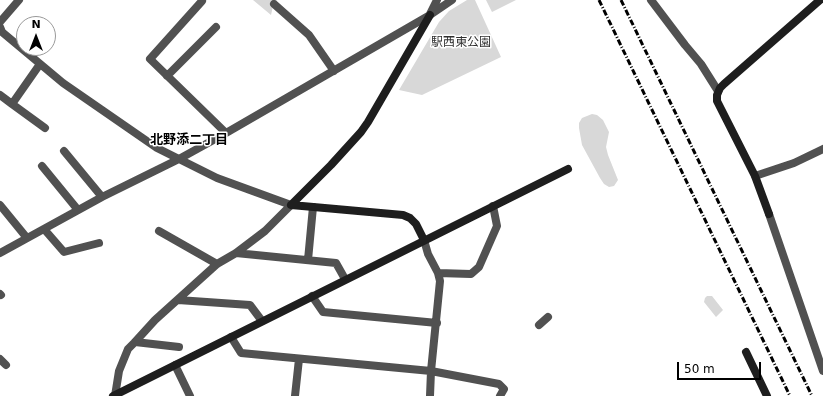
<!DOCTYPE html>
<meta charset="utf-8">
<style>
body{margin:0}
#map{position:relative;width:823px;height:396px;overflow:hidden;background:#fff;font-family:"DejaVu Sans",sans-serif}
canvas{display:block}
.north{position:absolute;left:16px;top:16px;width:40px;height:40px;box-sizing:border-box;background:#fff;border:1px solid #999;border-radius:50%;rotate:0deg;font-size:11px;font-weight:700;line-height:16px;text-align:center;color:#000}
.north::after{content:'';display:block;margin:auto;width:14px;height:18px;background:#000;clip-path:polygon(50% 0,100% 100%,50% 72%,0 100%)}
.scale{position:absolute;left:677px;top:362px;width:84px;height:18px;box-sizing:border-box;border:2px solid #000;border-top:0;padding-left:5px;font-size:12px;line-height:14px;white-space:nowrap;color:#000;-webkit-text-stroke:3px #fff;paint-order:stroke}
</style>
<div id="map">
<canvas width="823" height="396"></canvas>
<div class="north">N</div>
<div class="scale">50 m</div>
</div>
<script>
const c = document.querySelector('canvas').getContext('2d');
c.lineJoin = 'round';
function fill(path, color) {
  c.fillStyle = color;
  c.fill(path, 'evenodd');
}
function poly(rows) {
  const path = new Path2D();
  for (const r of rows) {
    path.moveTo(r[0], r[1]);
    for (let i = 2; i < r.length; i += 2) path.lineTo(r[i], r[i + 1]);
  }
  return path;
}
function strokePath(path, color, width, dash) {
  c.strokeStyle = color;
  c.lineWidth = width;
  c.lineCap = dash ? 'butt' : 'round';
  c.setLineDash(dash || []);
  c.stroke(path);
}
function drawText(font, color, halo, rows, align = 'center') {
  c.font = font + ' "DejaVu Sans","Noto Sans JP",sans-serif';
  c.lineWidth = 3;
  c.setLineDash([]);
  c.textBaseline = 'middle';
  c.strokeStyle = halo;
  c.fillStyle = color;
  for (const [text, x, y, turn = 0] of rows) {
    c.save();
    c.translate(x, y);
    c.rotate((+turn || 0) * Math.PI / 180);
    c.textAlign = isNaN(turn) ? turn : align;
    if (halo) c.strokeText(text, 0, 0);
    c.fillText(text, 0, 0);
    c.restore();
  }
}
fill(poly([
 [253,0,277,0,273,6,271,15],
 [467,0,475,0,501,57,422,95,399,90,439,22,449,11],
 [486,0,516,0,492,12],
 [592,114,597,115,603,120,609,132,606,147,608,155,618,180,614,186,609,187,604,184,600,178,582,145,579,128,579,123,582,118],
 [707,296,712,296,723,310,716,317,704,302,705,298]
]), '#d8d8d8');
strokePath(poly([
 [651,0,685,45,701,64,718,91],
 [202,1,150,59,226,133],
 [274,4,309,35,334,71],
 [430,14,437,0],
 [0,22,19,0],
 [0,27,2,32,63,83,157,148,217,178,291,205,265,231,236,253,217,264,155,320,135,342,128,349,119,371,115,396],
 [167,76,216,27],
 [0,95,12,104,40,64],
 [12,104,45,128],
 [64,151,102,197],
 [42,166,78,210],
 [755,176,794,163,823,149],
 [0,205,27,238],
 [769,214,823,371],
 [44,229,64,252,99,243],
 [159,231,217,264],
 [424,240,428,254,438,273,440,281,431,371,430,396],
 [0,253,102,197,179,159,226,133,430,15,452,0],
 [236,253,336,263,345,279],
 [308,260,313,207],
 [438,273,471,274,479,267,497,226,493,206],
 [0,294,1,295],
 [312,296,323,312,437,323],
 [178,300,250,305,262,321],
 [539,325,548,317],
 [231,337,241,353,431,371,499,384,504,389,500,396],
 [135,342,179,347],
 [0,359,6,365],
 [175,365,190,396],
 [295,396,299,359]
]), '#515151', 8);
strokePath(poly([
 [291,205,331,165,361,132,368,122,430,15],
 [291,205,403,215,410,218,416,224,424,240],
 [769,214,755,176,717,101,717,95,720,88,724,84,820,0],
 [746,352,767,396],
 [113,396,568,169]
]), '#1e1e1e', 8);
strokePath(poly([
 [599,0,790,396],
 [621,0,812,396]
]), '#000', 3, [6, 2, 1, 2]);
drawText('12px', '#2f2f2f', '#fff', [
 ["駅西東公園",461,43]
]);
drawText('bold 13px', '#000', '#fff', [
 ["北野添二丁目",189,141]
]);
</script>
